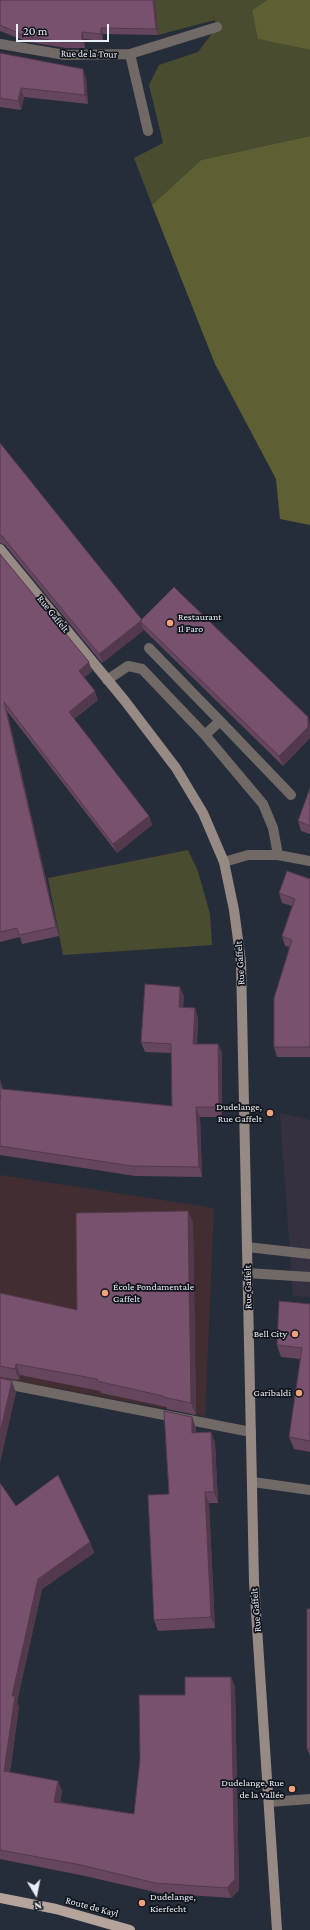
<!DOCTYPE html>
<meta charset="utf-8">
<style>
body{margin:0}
#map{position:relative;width:310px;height:1930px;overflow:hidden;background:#252d3a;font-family:"Crimson Pro",serif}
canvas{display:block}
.north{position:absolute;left:16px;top:1874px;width:40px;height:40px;-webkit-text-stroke:3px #11151b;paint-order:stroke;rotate:170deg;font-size:11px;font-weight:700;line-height:16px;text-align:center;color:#e9eef7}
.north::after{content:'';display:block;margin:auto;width:14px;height:18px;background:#e9eef7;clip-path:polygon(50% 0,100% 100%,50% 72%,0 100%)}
.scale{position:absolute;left:16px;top:24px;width:93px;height:18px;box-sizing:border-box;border:2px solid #e9eef7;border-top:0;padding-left:5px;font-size:12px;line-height:14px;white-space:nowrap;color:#e9eef7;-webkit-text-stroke:3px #11151b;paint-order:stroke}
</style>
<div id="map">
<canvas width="310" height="1930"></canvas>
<div class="north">N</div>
<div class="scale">20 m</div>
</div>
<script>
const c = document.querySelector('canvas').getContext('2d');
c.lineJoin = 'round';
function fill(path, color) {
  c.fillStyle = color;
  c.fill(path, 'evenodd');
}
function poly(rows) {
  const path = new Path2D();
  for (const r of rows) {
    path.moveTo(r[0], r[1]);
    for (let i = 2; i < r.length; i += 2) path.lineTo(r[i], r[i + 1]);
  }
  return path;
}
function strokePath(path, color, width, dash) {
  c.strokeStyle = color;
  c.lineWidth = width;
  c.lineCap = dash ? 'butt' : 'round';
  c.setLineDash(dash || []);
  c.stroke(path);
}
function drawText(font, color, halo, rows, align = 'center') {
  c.font = font + ' "Crimson Pro",serif';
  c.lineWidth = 3.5;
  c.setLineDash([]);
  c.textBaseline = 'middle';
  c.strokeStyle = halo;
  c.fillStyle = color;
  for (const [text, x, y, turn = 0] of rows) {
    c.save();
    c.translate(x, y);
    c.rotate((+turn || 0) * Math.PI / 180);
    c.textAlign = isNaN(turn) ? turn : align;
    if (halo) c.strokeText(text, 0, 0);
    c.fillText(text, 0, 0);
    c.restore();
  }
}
fill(poly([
 [280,1113,310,1120,310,1297,293,1296]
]), '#363141');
fill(poly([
 [0,1175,214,1208,205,1416,0,1378]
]), '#422e31');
fill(poly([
 [155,0,267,0,252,10,259,39,310,50,310,136,201,160,152,205,134,158,163,143,149,85,159,65,198,52,217,27,215,20,158,35],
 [188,850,198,871,210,914,212,945,63,955,48,878]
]), '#4a4c30');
fill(poly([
 [267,0,310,0,310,50,258,39,252,10],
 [310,136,310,525,280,519,276,479,215,364,152,205,201,160]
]), '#5e6033');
strokePath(poly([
 [247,1247,310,1254],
 [247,1273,310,1277],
 [0,1383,251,1432],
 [269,1802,310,1799]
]), '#716965', 10);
strokePath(poly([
 [0,44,65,55,130,54,217,27],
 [130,54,148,131],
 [149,648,220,721,205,735],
 [107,680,128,666,142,669,205,735,263,804,273,828,278,855],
 [220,721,291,795],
 [224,862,248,855,278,855,310,861],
 [253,1482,310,1490]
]), '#716965', 10);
strokePath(poly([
 [0,549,125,701,176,768,203,813,224,862,234,910,241,962,254,1582,277,1930]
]), '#978a84', 10);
strokePath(poly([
 [0,1898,56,1909,130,1930]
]), '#b5a49c', 10);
fill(poly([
 [0,0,155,0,158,35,103,34,103,41,84,39,85,48,66,48,28,42,0,31],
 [0,53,86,78,88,104,24,97,21,110,0,107],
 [0,443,142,620,310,724,310,738,283,766,144,630,102,663,5,545,0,543],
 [0,554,92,671,84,678,98,700,74,719,149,816,152,825,117,853,7,711,59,936,22,944,20,937,0,942],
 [310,788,310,834,301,831,298,821],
 [310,879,310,1057,277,1057,274,1047,289,947,285,946,282,936,292,906,282,903,279,893],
 [184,996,183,1007,195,1008,198,1018,197,1044,218,1044,222,1053,222,1117,200,1117,202,1177,135,1176,0,1155,0,1080,3,1089,172,1106,171,1053,145,1052,141,1042],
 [193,1222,196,1415,167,1409,167,1407,101,1393,100,1391,20,1375,19,1380,0,1377,0,1293,77,1310],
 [310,1304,310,1452,294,1449,289,1437,301,1359,281,1357,277,1345],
 [192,1417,196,1428,196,1433,211,1432,215,1443,218,1503,209,1503,215,1628,158,1631,154,1620,169,1494],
 [0,1483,16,1506,90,1542,94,1553,42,1589,17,1702,19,1707,10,1772,58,1781,62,1792,60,1802,134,1814,185,1695,231,1677,235,1687,239,1890,231,1898,159,1893,85,1876,0,1859],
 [310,1609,310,1756,307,1749]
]), '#66465e');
fill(poly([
 [153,0,155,0,158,35,156,29],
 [101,28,103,34,103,41,101,34],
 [82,32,84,39,85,48,82,42],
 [83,69,86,78,88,104,85,95],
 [21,88,24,97,21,110,18,101],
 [142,620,140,621,144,630,102,663,99,654],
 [89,662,92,671,82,680,79,671],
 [95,691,98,700,72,720,69,712],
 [4,702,7,711,59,936,56,927],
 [308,717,310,724,310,738,283,766,279,756],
 [149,816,152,825,117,853,113,844],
 [180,987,184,996,182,1017,179,1007],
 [195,1008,198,1018,196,1053,193,1044],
 [218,1044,222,1053,222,1117,219,1107],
 [196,1107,200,1117,202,1177,199,1167],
 [188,1211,193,1222,196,1415,191,1403],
 [16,1364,20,1375,19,1380,15,1369],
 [12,1381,16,1393,0,1463,0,1433],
 [192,1417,196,1428,196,1444,192,1433],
 [211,1432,215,1443,218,1503,214,1492],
 [205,1492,209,1503,215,1628,211,1617],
 [90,1542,94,1553,42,1589,17,1702,19,1707,8,1782,4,1771,12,1696,38,1579],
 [231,1677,235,1687,239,1890,231,1898,227,1888],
 [58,1781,62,1792,58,1812,54,1802]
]), '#53394c');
const building = poly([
 [0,0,153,0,156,29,101,28,101,34,82,32,82,42,63,42,25,36,0,25,0,0],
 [0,53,83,69,85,95,21,88,18,101,0,98,0,53],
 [0,443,142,620,99,654,2,536,0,535,0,443],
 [0,554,89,662,79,671,95,691,69,712,149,816,113,844,4,702,56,927,19,935,17,928,0,932,0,554],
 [174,587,308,717,308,727,279,756,140,621,174,587],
 [310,788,310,826,298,821,310,788],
 [287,871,310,879,310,1047,274,1047,274,998,292,940,282,936,295,899,279,893,287,871],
 [145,984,180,987,179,1007,195,1008,193,1044,218,1044,219,1107,196,1107,199,1167,132,1166,0,1146,0,1101,1,1095,0,1095,0,1083,2,1089,172,1106,171,1044,141,1042,145,984],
 [188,1211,191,1403,163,1397,163,1396,97,1381,97,1379,16,1364,15,1369,0,1366,0,1293,77,1310,76,1213,188,1211],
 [279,1301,310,1304,310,1441,289,1437,302,1348,277,1345,279,1301],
 [0,1378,12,1381,0,1433,0,1378],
 [164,1411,192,1417,192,1433,211,1432,214,1492,205,1492,211,1617,154,1620,148,1495,169,1494,164,1411],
 [58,1475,90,1542,38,1579,12,1696,15,1696,4,1771,58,1781,54,1802,134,1814,140,1759,139,1695,185,1695,185,1677,231,1677,235,1879,227,1888,155,1883,81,1865,0,1850,0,1483,16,1506,58,1475],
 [307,1609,310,1609,310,1749,307,1749,307,1609]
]);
fill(building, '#77516d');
strokePath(building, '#53394c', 1);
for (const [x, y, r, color] of [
 [170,623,4,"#f1a17c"],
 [270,1113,4,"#f1a17c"],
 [105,1293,4,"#f1a17c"],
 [295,1334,4,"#f1a17c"],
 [299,1393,4,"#f1a17c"],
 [292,1789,4,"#f1a17c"],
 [142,1903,4,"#f1a17c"]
]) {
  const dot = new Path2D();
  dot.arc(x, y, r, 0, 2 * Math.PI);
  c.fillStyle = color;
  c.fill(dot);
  strokePath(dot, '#11151b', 1.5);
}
drawText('10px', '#e9eef7', '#11151b', [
 ["Rue de la Tour",89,54,1],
 ["Rue Gaffelt",53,614,51],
 ["Rue Gaffelt",240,963,-94],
 ["Rue Gaffelt",248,1287,-91],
 ["Rue Gaffelt",256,1610,-95],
 ["Route de Kayl",92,1907,15]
]);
drawText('10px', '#e9eef7', '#11151b', [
 ["Restaurant",178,617,"left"],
 ["Il Faro",178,629,"left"],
 ["Dudelange,",262,1107],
 ["Rue Gaffelt",262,1119],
 ["École Fondamentale",113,1287,"left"],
 ["Gaffelt",113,1299,"left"],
 ["Bell City",287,1334],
 ["Garibaldi",291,1393],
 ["Dudelange, Rue",284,1783],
 ["de la Vallée",284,1795],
 ["Dudelange,",150,1897,"left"],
 ["Kierfecht",150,1909,"left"]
], 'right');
</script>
